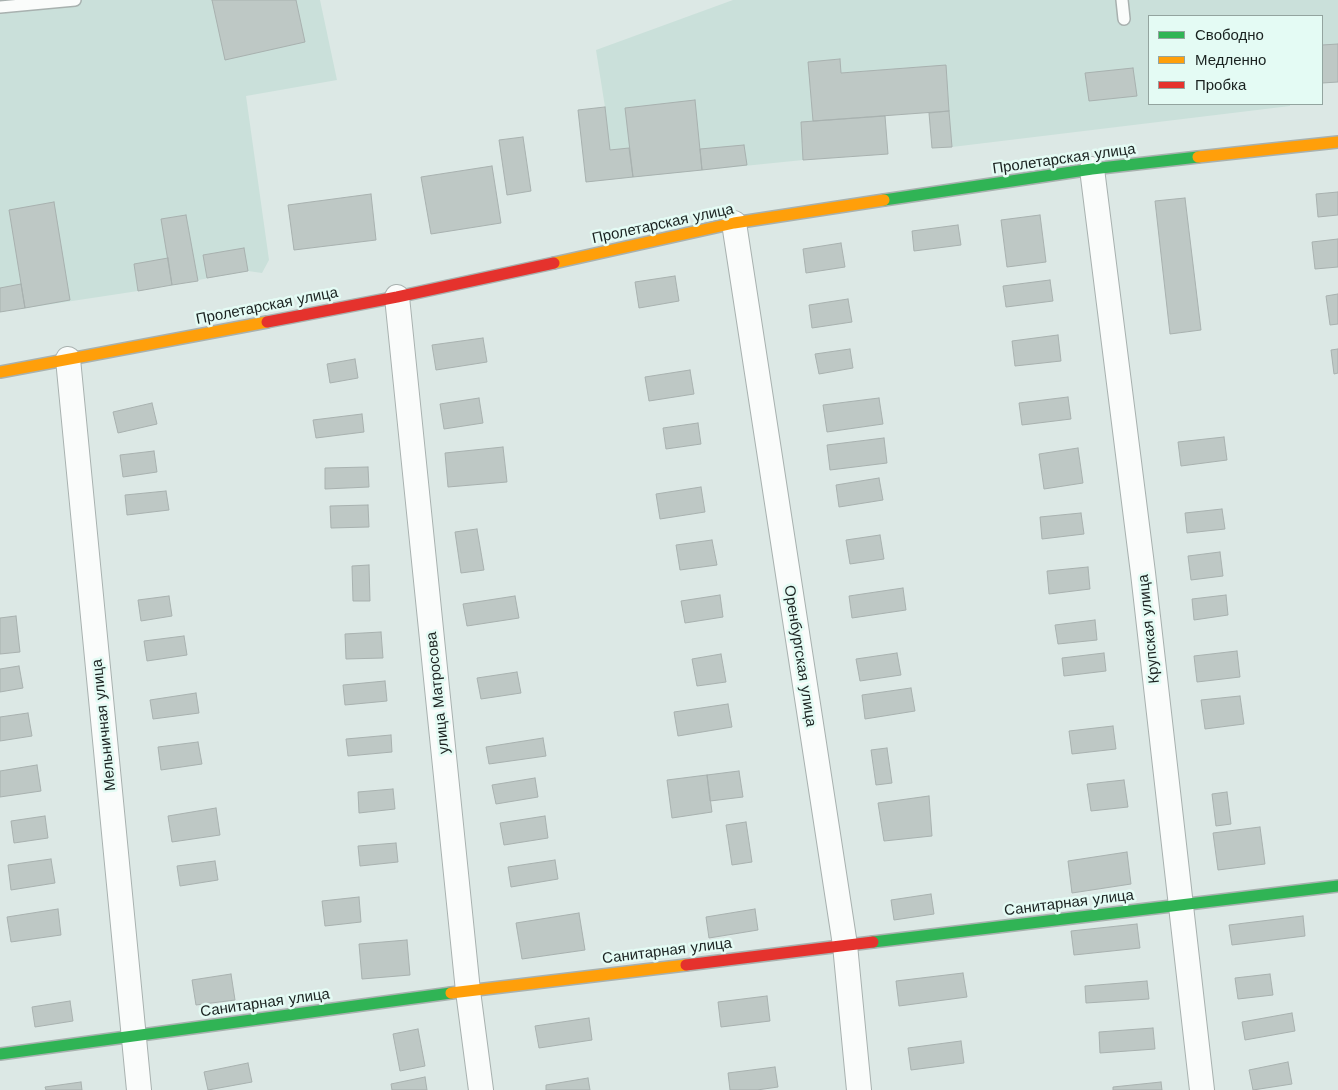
<!DOCTYPE html>
<meta charset="utf-8">
<style>
body{margin:0}
#map{position:relative;width:1338px;height:1090px;overflow:hidden;background:#dce8e5;font-family:"Work Sans",sans-serif}
canvas{display:block}
.legend{position:absolute;left:1148px;top:15px;width:175px;height:90px;box-sizing:border-box;background:#e4fbf4;border:1px solid #93a49f;margin:0;padding:6px 9px;list-style:none;font-size:15px;color:#1a2220}
.legend li{display:flex;align-items:center;gap:10px;height:25px}
.legend b{width:25px;border:1px solid #93a49f}
</style>
<div id="map">
<canvas width="1338" height="1090"></canvas>
<ul class="legend">
<li><b style="height:6px;background:#30b455"></b>Свободно</li>
<li><b style="height:6px;background:#ff9f0a"></b>Медленно</li>
<li><b style="height:6px;background:#e5322d"></b>Пробка</li>
</ul>
</div>
<script>
const c = document.querySelector('canvas').getContext('2d');
c.lineJoin = 'round';
function fill(path, color) {
  c.fillStyle = color;
  c.fill(path, 'evenodd');
}
function poly(rows) {
  const path = new Path2D();
  for (const r of rows) {
    path.moveTo(r[0], r[1]);
    for (let i = 2; i < r.length; i += 2) path.lineTo(r[i], r[i + 1]);
  }
  return path;
}
function strokePath(path, color, width, dash) {
  c.strokeStyle = color;
  c.lineWidth = width;
  c.lineCap = dash ? 'butt' : 'round';
  c.setLineDash(dash || []);
  c.stroke(path);
}
function drawText(font, color, halo, rows, align = 'center') {
  c.font = font + ' "Work Sans",sans-serif';
  c.lineWidth = 5;
  c.setLineDash([]);
  c.textBaseline = 'middle';
  c.strokeStyle = halo;
  c.fillStyle = color;
  for (const [text, x, y, turn = 0] of rows) {
    c.save();
    c.translate(x, y);
    c.rotate((+turn || 0) * Math.PI / 180);
    c.textAlign = isNaN(turn) ? turn : align;
    if (halo) c.strokeText(text, 0, 0);
    c.fillText(text, 0, 0);
    c.restore();
  }
}
fill(poly([
 [0,0,320,0,337,80,246,96,269,260,262,273,248,271,138,291,0,312],
 [733,0,1338,0,1338,82,1322,83,1322,16,1149,16,1149,104,1290,104,1290,106,952,147,945,66,841,73,840,59,809,62,813,121,801,123,803,160,586,182,578,110,605,107,596,50]
]), '#cae0da');
const building = poly([
 [212,0,296,0,305,42,225,60,212,0],
 [1338,44,1338,82,1322,83,1322,45,1338,44],
 [840,59,841,73,946,65,949,111,813,121,808,62,840,59],
 [1133,68,1137,96,1089,101,1085,73,1133,68],
 [695,100,702,170,633,177,625,108,695,100],
 [605,107,610,150,629,148,633,177,586,182,578,110,605,107],
 [949,111,952,147,932,148,929,113,949,111],
 [885,116,888,154,803,160,801,122,885,116],
 [523,137,531,191,507,195,499,140,523,137],
 [744,145,747,165,702,170,700,149,744,145],
 [492,166,501,223,431,234,421,177,492,166],
 [1338,192,1338,215,1318,217,1316,194,1338,192],
 [371,194,376,240,294,250,288,205,371,194],
 [1185,198,1201,330,1170,334,1155,201,1185,198],
 [54,202,70,300,25,308,9,210,54,202],
 [186,215,198,281,172,285,161,219,186,215],
 [1040,215,1046,262,1007,267,1001,220,1040,215],
 [958,225,961,245,914,251,912,231,958,225],
 [1338,239,1338,267,1315,269,1312,242,1338,239],
 [841,243,845,267,806,273,803,249,841,243],
 [244,248,248,271,207,278,203,255,244,248],
 [168,258,172,285,138,291,134,264,168,258],
 [675,276,679,301,639,308,635,282,675,276],
 [1050,280,1053,301,1006,307,1003,286,1050,280],
 [21,284,25,308,0,312,0,288,21,284],
 [1338,294,1338,324,1330,325,1326,296,1338,294],
 [848,299,852,322,812,328,809,305,848,299],
 [1058,335,1061,361,1015,366,1012,341,1058,335],
 [483,338,487,362,436,370,432,345,483,338],
 [850,349,853,368,819,374,815,354,850,349],
 [1338,349,1338,373,1334,374,1331,350,1338,349],
 [355,359,358,378,330,383,327,364,355,359],
 [690,370,694,394,649,401,645,377,690,370],
 [1068,397,1071,419,1022,425,1019,403,1068,397],
 [479,398,483,423,444,429,440,404,479,398],
 [879,398,883,424,827,432,823,405,879,398],
 [152,403,157,424,118,433,113,412,152,403],
 [362,414,364,432,316,438,313,420,362,414],
 [698,423,701,444,666,449,663,428,698,423],
 [1224,437,1227,460,1181,466,1178,442,1224,437],
 [884,438,887,463,830,470,827,445,884,438],
 [503,447,507,482,448,487,445,453,503,447],
 [1078,448,1083,483,1044,489,1039,454,1078,448],
 [154,451,157,472,123,477,120,455,154,451],
 [368,467,369,487,325,489,325,468,368,467],
 [879,478,883,500,839,507,836,485,879,478],
 [701,487,705,512,660,519,656,494,701,487],
 [166,491,169,510,127,515,125,495,166,491],
 [368,505,369,527,331,528,330,506,368,505],
 [1222,509,1225,529,1187,533,1185,513,1222,509],
 [1081,513,1084,534,1042,539,1040,517,1081,513],
 [477,529,484,570,461,573,455,532,477,529],
 [880,535,884,559,850,564,846,540,880,535],
 [712,540,717,565,680,570,676,545,712,540],
 [1220,552,1223,576,1191,580,1188,556,1220,552],
 [369,565,370,601,353,601,352,566,369,565],
 [1088,567,1090,589,1049,594,1047,571,1088,567],
 [903,588,906,610,852,618,849,596,903,588],
 [720,595,723,617,685,623,681,601,720,595],
 [1226,595,1228,615,1194,620,1192,599,1226,595],
 [169,596,172,616,141,621,138,600,169,596],
 [515,596,519,618,467,626,463,604,515,596],
 [16,616,20,652,0,654,0,618,16,616],
 [1095,620,1097,640,1058,644,1055,625,1095,620],
 [381,632,383,658,346,659,345,634,381,632],
 [184,636,187,655,147,661,144,641,184,636],
 [1237,651,1240,677,1197,682,1194,656,1237,651],
 [897,653,901,675,860,681,856,659,897,653],
 [1104,653,1106,671,1064,676,1062,658,1104,653],
 [721,654,726,682,697,686,692,659,721,654],
 [19,666,23,688,0,692,0,669,19,666],
 [517,672,521,693,481,699,477,678,517,672],
 [385,681,387,701,345,705,343,685,385,681],
 [911,688,915,711,865,719,862,695,911,688],
 [196,693,199,713,153,719,150,700,196,693],
 [1240,696,1244,724,1205,729,1201,700,1240,696],
 [728,704,732,727,678,736,674,712,728,704],
 [28,713,32,736,0,741,0,717,28,713],
 [1113,726,1116,749,1072,754,1069,731,1113,726],
 [391,735,392,752,348,756,346,739,391,735],
 [543,738,546,756,489,764,486,747,543,738],
 [198,742,202,764,161,770,158,747,198,742],
 [887,748,892,783,876,785,871,750,887,748],
 [37,765,41,791,0,797,0,771,37,765],
 [739,771,743,797,710,801,707,775,739,771],
 [707,775,712,812,672,818,667,780,707,775],
 [535,778,538,797,496,804,492,785,535,778],
 [1124,780,1128,807,1091,811,1087,784,1124,780],
 [393,789,395,809,359,813,358,792,393,789],
 [1227,792,1231,824,1216,826,1212,794,1227,792],
 [929,796,932,836,884,841,878,803,929,796],
 [216,808,220,835,172,842,168,816,216,808],
 [45,816,48,838,14,843,11,821,45,816],
 [545,816,548,838,504,845,500,823,545,816],
 [746,822,752,862,732,865,726,825,746,822],
 [1260,827,1265,864,1218,870,1213,833,1260,827],
 [396,843,398,862,360,866,358,846,396,843],
 [1127,852,1131,884,1072,893,1068,861,1127,852],
 [51,859,55,883,11,890,8,865,51,859],
 [555,860,558,879,511,887,508,867,555,860],
 [215,861,218,880,180,886,177,866,215,861],
 [931,894,934,914,894,920,891,900,931,894],
 [359,897,361,922,325,926,322,901,359,897],
 [58,909,61,935,11,942,7,917,58,909],
 [755,909,758,930,709,938,706,917,755,909],
 [579,913,585,950,522,959,516,923,579,913],
 [1303,916,1305,936,1232,945,1229,925,1303,916],
 [1137,924,1140,948,1074,955,1071,931,1137,924],
 [407,940,410,975,362,979,359,944,407,940],
 [963,973,967,997,899,1006,896,981,963,973],
 [231,974,235,1000,196,1005,192,980,231,974],
 [1270,974,1273,995,1238,999,1235,978,1270,974],
 [1147,981,1149,999,1086,1003,1085,986,1147,981],
 [767,996,770,1021,721,1027,718,1002,767,996],
 [70,1001,73,1021,35,1027,32,1007,70,1001],
 [1292,1013,1295,1031,1245,1040,1242,1022,1292,1013],
 [589,1018,592,1040,539,1048,535,1026,589,1018],
 [1153,1028,1155,1049,1100,1053,1099,1032,1153,1028],
 [418,1029,425,1066,400,1071,393,1034,418,1029],
 [961,1041,964,1063,911,1070,908,1048,961,1041],
 [1288,1062,1292,1084,1253,1090,1249,1070,1288,1062],
 [248,1063,252,1082,208,1090,204,1072,248,1063],
 [775,1067,778,1087,757,1090,730,1090,728,1073,775,1067],
 [425,1077,427,1090,392,1090,391,1084,425,1077],
 [588,1078,590,1090,546,1090,546,1085,588,1078],
 [81,1082,82,1090,46,1090,45,1087,81,1082],
 [1161,1082,1162,1090,1113,1090,1113,1087,1161,1082]
]);
fill(building, '#bec8c5');
strokePath(building, '#a8b1af', 1);
const lane = poly([
 [1122,0,1124,19],
 [0,7,75,0]
]);
const street = poly([
 [1092,169,1143,573,1202,1090],
 [734,223,845,945,859,1090],
 [397,297,468,991,481,1090],
 [68,359,139,1090]
]);
const fast = poly([
 [884,200,1092,169,1198,157],
 [873,942,1338,886],
 [0,1054,451,993]
]);
const slow = poly([
 [1198,157,1338,142],
 [554,263,734,223,884,200],
 [0,372,267,322],
 [451,993,686,965]
]);
const jam = poly([
 [267,322,397,297,554,263],
 [686,965,873,942]
]);
strokePath(lane, '#a8b1af', 14);
strokePath(street, '#a8b1af', 26);
strokePath(fast, '#a8b1af', 14);
strokePath(slow, '#a8b1af', 14);
strokePath(jam, '#a8b1af', 14);
strokePath(lane, '#fafcfb', 11);
strokePath(street, '#fafcfb', 24);
strokePath(fast, '#30b455', 11);
strokePath(slow, '#ff9f0a', 11);
strokePath(jam, '#e5322d', 11);
drawText('15px', '#1a2220', '#e4fbf4', [
 ["Пролетарская улица",1064,159,-8],
 ["Пролетарская улица",663,224,-12],
 ["Пролетарская улица",267,306,-11],
 ["Крупская улица",1149,629,-96],
 ["Оренбургская улица",800,656,81],
 ["улица Матросова",438,693,-96],
 ["Мельничная улица",104,725,-96],
 ["Санитарная улица",1069,903,-7],
 ["Санитарная улица",667,951,-7],
 ["Санитарная улица",265,1003,-8]
]);
</script>
